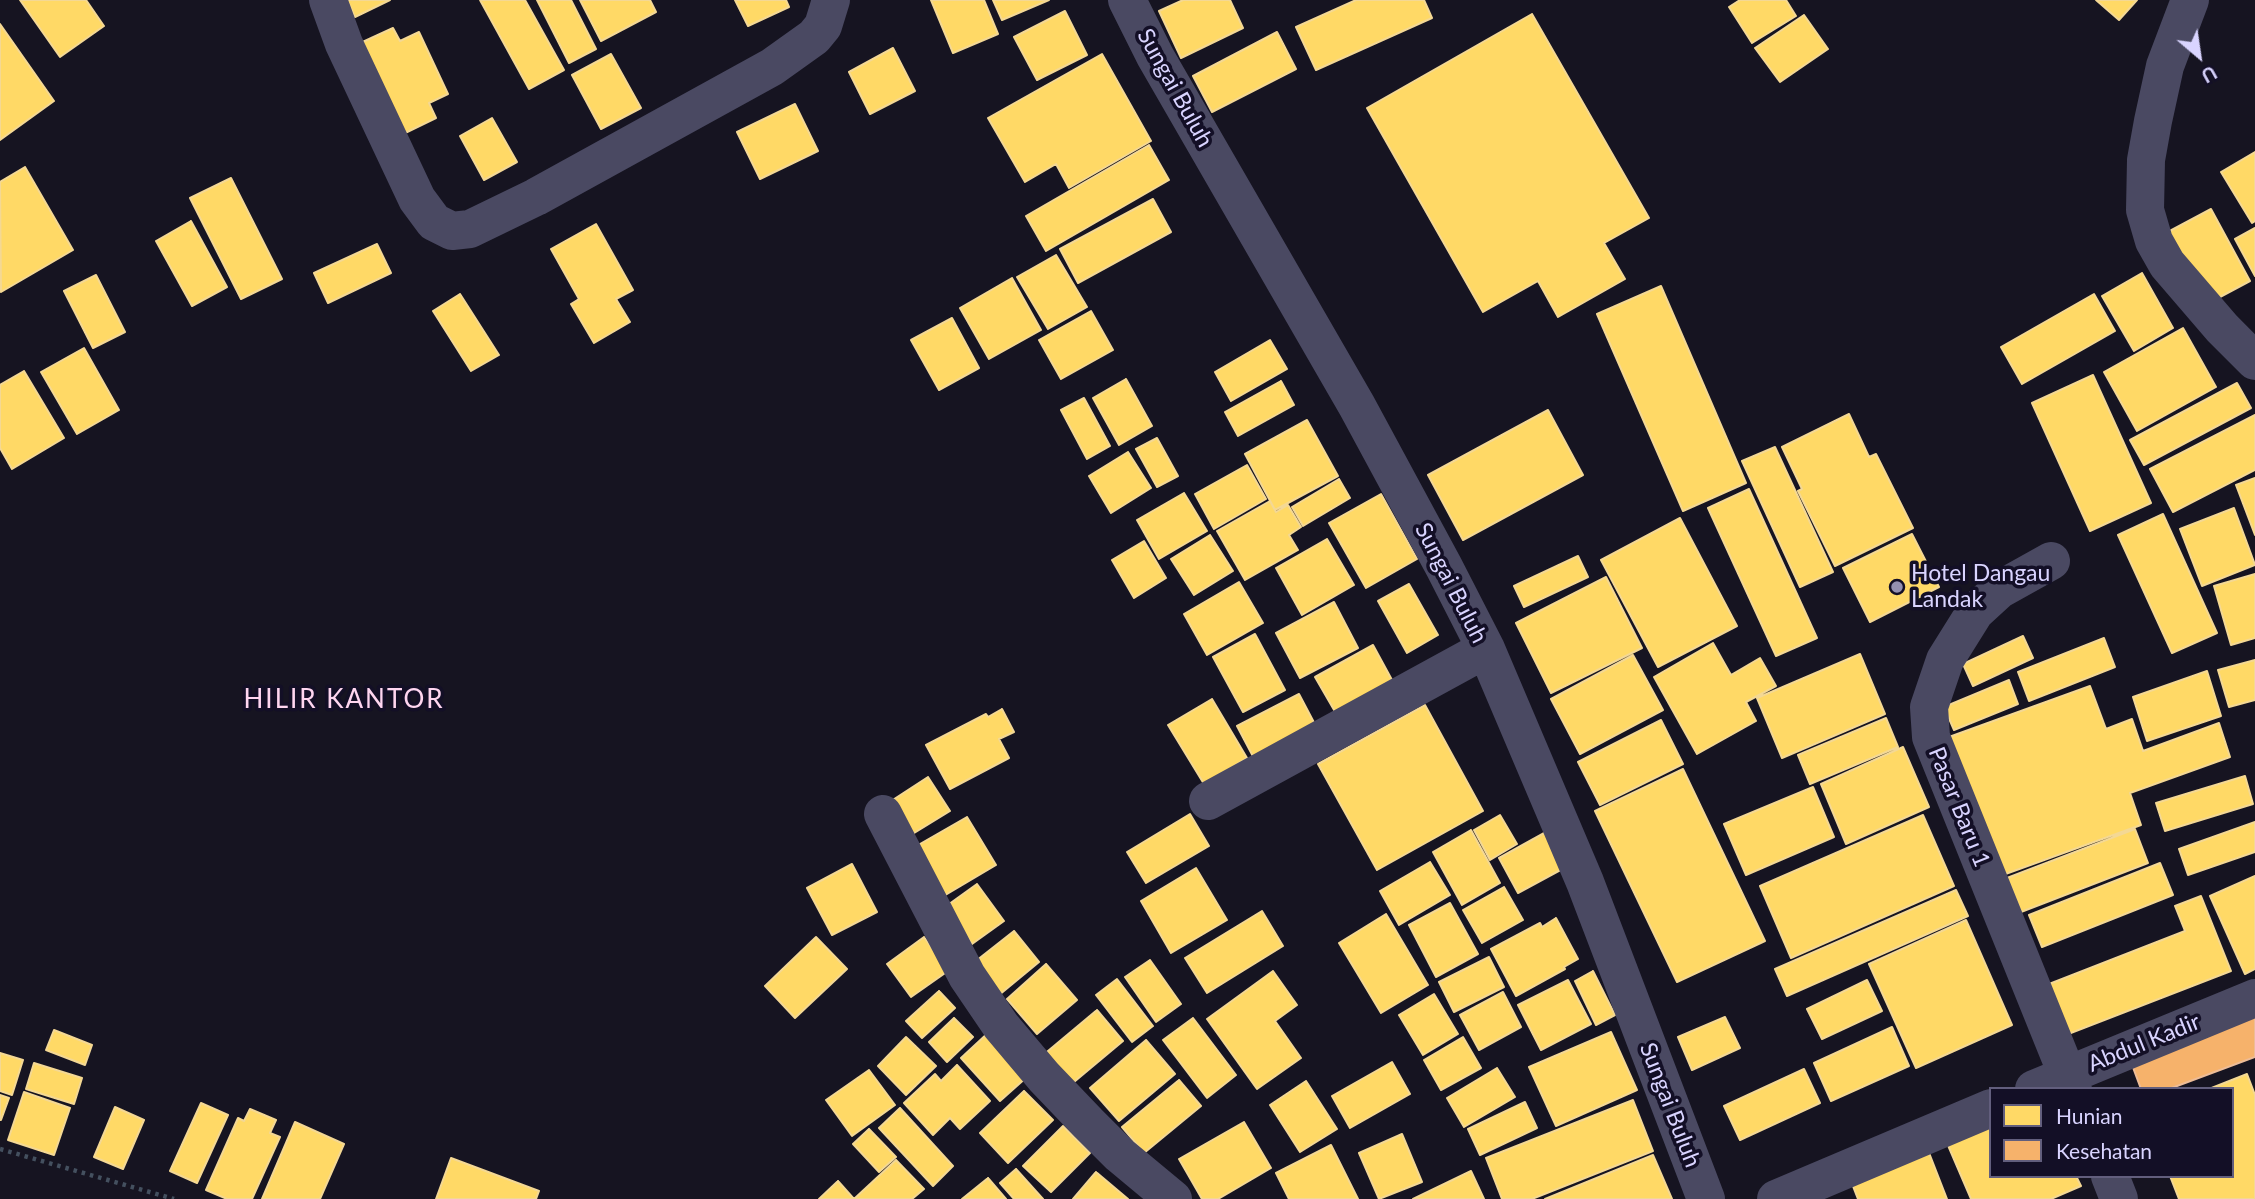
<!DOCTYPE html>
<style>
body{margin:0}
#map{position:relative;width:2255px;height:1199px;overflow:hidden;background:#161421;font-family:Lato,sans-serif}
canvas{display:block}
.legend{position:absolute;left:1989px;top:1087px;width:245px;height:91px;box-sizing:border-box;background:#130f26;border:2px solid #625e7d;margin:0;padding:9px 12px;list-style:none;font-size:21px;color:#d9d4ff}
.legend li{display:flex;align-items:center;gap:14px;height:35px}
.legend b{width:35px;border:2px solid #625e7d}
.north{position:absolute;left:2164px;top:21px;width:70px;height:70px;-webkit-text-stroke:5px #130f26;paint-order:stroke;rotate:151deg;font-size:19px;font-weight:700;line-height:28px;text-align:center;color:#d9d4ff}
.north::after{content:'';display:block;margin:auto;width:24px;height:32px;background:#d9d4ff;clip-path:polygon(50% 0,100% 100%,50% 72%,0 100%)}
</style>
<div id="map">
<canvas width="2255" height="1199"></canvas>
<ul class="legend">
<li><b style="height:19px;background:#ffd966"></b>Hunian</li>
<li><b style="height:19px;background:#f6b26b"></b>Kesehatan</li>
</ul>
<div class="north">U</div>
</div>
<script>
const c = document.querySelector('canvas').getContext('2d');
c.lineJoin = 'round';
function fill(path, color) {
  c.fillStyle = color;
  c.fill(path, 'evenodd');
}
function poly(rows) {
  const path = new Path2D();
  for (const r of rows) {
    path.moveTo(r[0], r[1]);
    for (let i = 2; i < r.length; i += 2) path.lineTo(r[i], r[i + 1]);
  }
  return path;
}
function strokePath(path, color, width, dash) {
  c.strokeStyle = color;
  c.lineWidth = width;
  c.lineCap = dash ? 'butt' : 'round';
  c.setLineDash(dash || []);
  c.stroke(path);
}
function drawText(font, color, halo, rows, align = 'center') {
  c.font = font + ' Lato,sans-serif';
  c.lineWidth = 7;
  c.setLineDash([]);
  c.textBaseline = 'middle';
  c.strokeStyle = halo;
  c.fillStyle = color;
  for (const [text, x, y, turn = 0] of rows) {
    c.save();
    c.translate(x, y);
    c.rotate((+turn || 0) * Math.PI / 180);
    c.textAlign = isNaN(turn) ? turn : align;
    if (halo) c.strokeText(text, 0, 0);
    c.fillText(text, 0, 0);
    c.restore();
  }
}
const homes = poly([
 [20,0,86,0,104,26,60,57,20,0],
 [347,0,390,0,355,17,347,0],
 [480,0,525,0,564,70,529,89,480,0],
 [537,0,571,0,596,49,569,63,537,0],
 [580,0,650,0,656,12,601,41,580,0],
 [735,0,786,0,789,7,748,26,735,0],
 [931,0,984,0,998,34,953,53,931,0],
 [993,0,1049,0,1002,20,993,0],
 [1183,0,1230,0,1243,28,1181,58,1159,11,1183,0],
 [1356,0,1424,0,1432,18,1316,70,1296,27,1356,0],
 [1740,0,1786,0,1796,16,1752,43,1729,7,1740,0],
 [2096,0,2137,0,2119,20,2096,0],
 [1065,11,1087,55,1037,80,1014,37,1065,11],
 [1532,14,1649,218,1604,243,1625,279,1558,317,1538,281,1483,312,1367,108,1532,14],
 [1804,15,1828,49,1780,82,1755,48,1804,15],
 [0,24,54,101,0,140,0,24],
 [393,28,400,41,419,32,448,94,429,103,436,118,399,136,356,45,393,28],
 [1277,32,1296,69,1212,112,1193,76,1277,32],
 [893,48,915,91,870,114,849,72,893,48],
 [611,54,641,108,601,129,572,75,611,54],
 [1102,54,1151,141,1069,188,1056,164,1025,182,988,118,1102,54],
 [795,104,818,151,760,179,737,132,795,104],
 [492,118,517,162,484,180,460,136,492,118],
 [1149,145,1169,180,1046,251,1026,216,1149,145],
 [2255,152,2255,221,2252,223,2221,172,2255,152],
 [25,167,73,250,1,292,0,182,25,167],
 [231,178,282,279,241,299,190,198,231,178],
 [1153,199,1171,232,1078,283,1060,249,1153,199],
 [2211,209,2250,281,2205,305,2166,233,2211,209],
 [191,221,227,287,192,306,156,241,191,221],
 [596,224,633,290,616,299,630,322,594,343,571,304,579,299,551,249,596,224],
 [2255,228,2255,276,2235,239,2255,228],
 [377,244,391,273,328,303,314,273,377,244],
 [1056,255,1087,307,1048,329,1017,277,1056,255],
 [2142,273,2173,328,2134,351,2102,296,2142,273],
 [96,275,125,332,93,348,64,291,96,275],
 [1012,278,1041,330,989,359,960,308,1012,278],
 [1661,286,1746,483,1683,511,1597,314,1661,286],
 [460,294,499,355,471,371,433,311,460,294],
 [2094,294,2115,331,2022,384,2001,347,2094,294],
 [1091,311,1113,350,1061,379,1039,340,1091,311],
 [952,318,979,368,939,390,911,340,952,318],
 [2183,328,2216,387,2137,431,2104,372,2183,328],
 [1270,340,1287,369,1231,401,1215,372,1270,340],
 [84,348,119,410,77,434,41,372,84,348],
 [24,371,64,438,12,469,0,448,0,385,24,371],
 [2093,375,2151,503,2090,531,2032,403,2093,375],
 [1126,379,1152,426,1119,445,1093,398,1126,379],
 [1281,381,1294,405,1238,436,1225,412,1281,381],
 [2237,383,2251,408,2144,465,2130,440,2237,383],
 [1084,398,1110,446,1087,459,1061,410,1084,398],
 [1548,410,1583,475,1463,540,1428,475,1548,410],
 [1849,414,1869,457,1876,454,1913,528,1835,566,1798,491,1802,489,1782,447,1849,414],
 [2255,415,2255,470,2173,512,2150,469,2255,415],
 [1307,420,1338,476,1275,510,1245,454,1307,420],
 [1157,438,1178,476,1157,487,1136,449,1157,438],
 [1775,447,1833,572,1800,587,1742,461,1775,447],
 [1128,452,1151,488,1111,513,1089,476,1128,452],
 [1247,465,1266,499,1214,529,1195,494,1247,465],
 [2255,478,2255,535,2236,485,2255,478],
 [1339,479,1350,498,1303,526,1292,507,1339,479],
 [1749,489,1817,638,1776,656,1708,508,1749,489],
 [1184,493,1207,531,1159,559,1137,520,1184,493],
 [1381,494,1417,559,1366,588,1329,523,1381,494],
 [1270,501,1276,512,1288,505,1301,527,1289,535,1298,550,1245,580,1217,531,1270,501],
 [2234,508,2255,565,2202,586,2180,529,2234,508],
 [2163,514,2217,633,2172,653,2118,535,2163,514],
 [1680,518,1737,626,1658,667,1601,560,1680,518],
 [1912,534,1939,587,1870,622,1843,568,1912,534],
 [1210,535,1233,571,1194,595,1171,559,1210,535],
 [1327,539,1354,585,1302,615,1276,568,1327,539],
 [1144,541,1166,578,1134,598,1112,560,1144,541],
 [1578,556,1588,577,1524,607,1514,586,1578,556],
 [2255,574,2255,638,2231,645,2214,586,2255,574],
 [1606,577,1642,648,1551,693,1516,623,1606,577],
 [1239,582,1263,623,1207,655,1184,614,1239,582],
 [1409,584,1438,635,1407,653,1378,601,1409,584],
 [1334,602,1358,648,1300,678,1276,633,1334,602],
 [1255,634,1285,690,1243,712,1213,657,1255,634],
 [2023,636,2033,658,1973,686,1963,664,2023,636],
 [2104,638,2115,667,2029,701,2018,672,2104,638],
 [1713,643,1731,675,1760,658,1776,686,1746,702,1756,721,1697,754,1654,677,1713,643],
 [1373,645,1398,691,1341,722,1315,677,1373,645],
 [1860,654,1885,714,1782,758,1757,698,1860,654],
 [1633,655,1663,710,1580,754,1551,699,1633,655],
 [2255,660,2255,700,2229,707,2218,670,2255,660],
 [2207,671,2221,716,2147,741,2133,697,2207,671],
 [2009,680,2018,704,1954,730,1944,707,2009,680],
 [2090,686,2106,729,2132,719,2143,751,2219,723,2230,757,2130,793,2141,825,2000,876,1949,737,2090,686],
 [1299,694,1319,732,1257,764,1237,726,1299,694],
 [1212,699,1247,758,1204,784,1168,725,1212,699],
 [1425,705,1483,811,1377,870,1318,764,1425,705],
 [1002,709,1014,732,999,739,1009,758,950,789,926,745,986,714,988,717,1002,709],
 [1886,718,1898,747,1810,784,1798,755,1886,718],
 [1661,720,1683,764,1600,805,1578,762,1661,720],
 [1903,747,1929,807,1846,844,1821,784,1903,747],
 [1683,769,1765,941,1677,982,1595,811,1683,769],
 [2245,776,2253,804,2165,831,2156,803,2245,776],
 [928,777,950,811,906,838,885,805,928,777],
 [1813,787,1834,837,1746,875,1724,824,1813,787],
 [1190,814,1209,846,1146,883,1127,852,1190,814],
 [1500,815,1517,844,1490,860,1474,830,1500,815],
 [1923,815,1954,886,1791,958,1760,886,1923,815],
 [967,817,996,865,942,897,913,848,967,817],
 [2255,822,2255,852,2188,875,2179,849,2255,822],
 [2135,829,2148,863,2021,912,2007,878,2135,829],
 [1471,830,1500,883,1462,905,1433,852,1471,830],
 [1546,832,1566,867,1518,893,1499,858,1546,832],
 [1430,862,1450,895,1399,925,1380,891,1430,862],
 [2160,863,2173,895,2042,947,2029,915,2160,863],
 [852,864,877,912,832,935,807,888,852,864],
 [1196,868,1227,920,1171,953,1141,901,1196,868],
 [2255,876,2255,969,2245,974,2210,896,2255,876],
 [977,884,1004,921,972,944,945,907,977,884],
 [1504,887,1523,920,1482,943,1463,910,1504,887],
 [1956,890,1968,916,1787,996,1775,969,1956,890],
 [2201,896,2231,971,2063,1036,2044,986,2185,931,2175,906,2201,896],
 [1450,903,1478,954,1436,977,1409,925,1450,903],
 [1262,911,1283,946,1207,993,1185,958,1262,911],
 [1386,914,1428,985,1381,1013,1339,943,1386,914],
 [1556,918,1578,959,1564,967,1565,969,1516,996,1491,949,1540,923,1542,927,1556,918],
 [1966,920,2012,1025,1916,1068,1869,964,1966,920],
 [1014,931,1039,962,993,1000,967,968,1014,931],
 [816,937,847,969,795,1018,765,986,816,937],
 [924,937,948,971,911,997,887,964,924,937],
 [1489,957,1504,987,1454,1012,1439,982,1489,957],
 [1150,960,1181,1004,1156,1022,1125,977,1150,960],
 [1046,964,1077,1000,1037,1034,1007,999,1046,964],
 [1273,971,1297,1005,1275,1021,1301,1058,1257,1089,1207,1019,1273,971],
 [1593,971,1615,1015,1596,1025,1575,981,1593,971],
 [1117,979,1153,1026,1132,1042,1096,995,1117,979],
 [1568,980,1591,1024,1541,1050,1518,1005,1568,980],
 [1867,980,1882,1011,1822,1039,1807,1009,1867,980],
 [939,991,955,1008,922,1038,906,1021,939,991],
 [1503,992,1521,1027,1479,1050,1460,1015,1503,992],
 [1434,994,1458,1034,1423,1055,1399,1015,1434,994],
 [1097,1010,1123,1041,1068,1087,1042,1056,1097,1010],
 [1725,1017,1740,1048,1692,1070,1678,1037,1725,1017],
 [954,1018,973,1037,947,1062,929,1042,954,1018],
 [1193,1018,1236,1075,1207,1098,1163,1040,1193,1018],
 [1892,1027,1909,1066,1831,1101,1814,1063,1892,1027],
 [54,1030,92,1045,85,1065,46,1050,54,1030],
 [989,1032,1028,1076,1000,1101,961,1058,989,1032],
 [1611,1032,1637,1090,1556,1126,1529,1067,1611,1032],
 [906,1037,936,1066,906,1095,878,1066,906,1037],
 [1463,1037,1481,1068,1441,1090,1424,1060,1463,1037],
 [1146,1040,1175,1074,1119,1121,1090,1088,1146,1040],
 [0,1053,23,1060,12,1095,0,1091,0,1053],
 [1392,1062,1410,1094,1350,1128,1332,1096,1392,1062],
 [34,1063,82,1078,74,1104,26,1089,34,1063],
 [957,1065,990,1101,960,1129,950,1118,933,1135,904,1103,935,1074,941,1081,957,1065],
 [1497,1068,1515,1097,1464,1127,1447,1098,1497,1068],
 [1804,1069,1820,1103,1740,1140,1724,1106,1804,1069],
 [869,1070,895,1105,852,1136,826,1100,869,1070],
 [2247,1074,2255,1095,2255,1199,2179,1199,2170,1176,2232,1176,2232,1089,2209,1089,2247,1074],
 [1179,1080,1201,1106,1144,1153,1122,1127,1179,1080],
 [1306,1081,1337,1129,1300,1152,1270,1105,1306,1081],
 [1024,1091,1053,1120,1008,1163,980,1133,1024,1091],
 [24,1092,70,1108,54,1155,8,1140,24,1092],
 [0,1095,9,1098,1,1120,0,1120,0,1095],
 [1633,1100,1653,1151,1532,1199,1502,1199,1486,1158,1633,1100],
 [1525,1102,1537,1128,1480,1155,1468,1129,1525,1102],
 [201,1103,228,1115,197,1183,170,1171,201,1103],
 [115,1107,144,1120,123,1169,94,1157,115,1107],
 [900,1108,953,1166,933,1186,879,1128,900,1108],
 [250,1109,276,1120,270,1133,280,1137,252,1199,227,1199,206,1190,238,1118,244,1121,250,1109],
 [295,1122,344,1144,320,1199,262,1199,295,1122],
 [1244,1122,1271,1168,1218,1199,1202,1199,1179,1159,1244,1122],
 [1991,1124,1991,1176,2076,1176,2081,1186,2051,1199,1971,1199,1947,1143,1991,1124],
 [1063,1126,1090,1153,1051,1192,1023,1166,1063,1126],
 [869,1129,896,1157,879,1172,853,1144,869,1129],
 [1402,1134,1422,1182,1379,1199,1359,1153,1402,1134],
 [1331,1145,1358,1199,1289,1199,1276,1173,1331,1145],
 [1926,1145,1947,1199,1858,1199,1849,1176,1926,1145],
 [1653,1155,1672,1199,1545,1199,1653,1155],
 [451,1158,539,1191,536,1199,436,1199,451,1158],
 [896,1160,924,1189,912,1199,854,1199,896,1160],
 [1016,1169,1043,1199,1014,1199,1000,1183,1016,1169],
 [1471,1171,1484,1199,1413,1199,1471,1171],
 [1096,1172,1128,1199,1073,1199,1096,1172],
 [988,1178,1006,1199,962,1199,988,1178],
 [838,1181,854,1199,819,1199,838,1181]
]);
fill(homes, '#ffd966');
strokePath(homes, '#f4d894', 2);
const health = poly([
 [2255,1006,2255,1057,2169,1089,2141,1089,2128,1054,2255,1006]
]);
fill(health, '#f6b26b');
strokePath(health, '#edbc97', 2);
strokePath(poly([
 [0,1149,174,1199]
]), '#44505f', 4.5, [3.5, 5]);
strokePath(poly([
 [328,0,344,44,417,199,434,222,452,231,470,229,536,197,772,67,814,37,823,26,831,0],
 [1127,0,1155,56,1357,406,1444,567,1486,649,1585,882,1706,1199],
 [2190,0,2165,66,2153,121,2146,160,2145,210,2154,241,2167,264,2222,328,2255,361],
 [2051,561,1999,590,1975,612,1945,660,1929,707,1931,737,2073,1089],
 [1208,801,1486,649],
 [883,814,967,976,1001,1026,1044,1077,1088,1123,1120,1155,1173,1199],
 [2034,1089,2255,998],
 [2110,1176,2119,1199],
 [1776,1199,1991,1108]
]), '#4a4962', 38);
for (const [x, y, r, color] of [
 [1897,587,7,"#9591b1"]
]) {
  const dot = new Path2D();
  dot.arc(x, y, r, 0, 2 * Math.PI);
  c.fillStyle = color;
  c.fill(dot);
  strokePath(dot, '#130f26', 2.5);
}
drawText('23px', '#d9d4ff', '#130f26', [
 ["Sungai Buluh",1175,88,61],
 ["Sungai Buluh",1451,583,63],
 ["Pasar Baru 1",1959,807,68],
 ["Abdul Kadir",2144,1043,-22],
 ["Sungai Buluh",1670,1105,69]
]);
drawText('23px', '#d9d4ff', '#130f26', [
 ["Hotel Dangau",1911,574],
 ["Landak",1911,600]
], 'left');
c.letterSpacing = '2px';
drawText('26px', '#ffd6f0', '#130f26', [
 ["HILIR KANTOR",344,700]
]);
c.letterSpacing = '0px';
</script>
